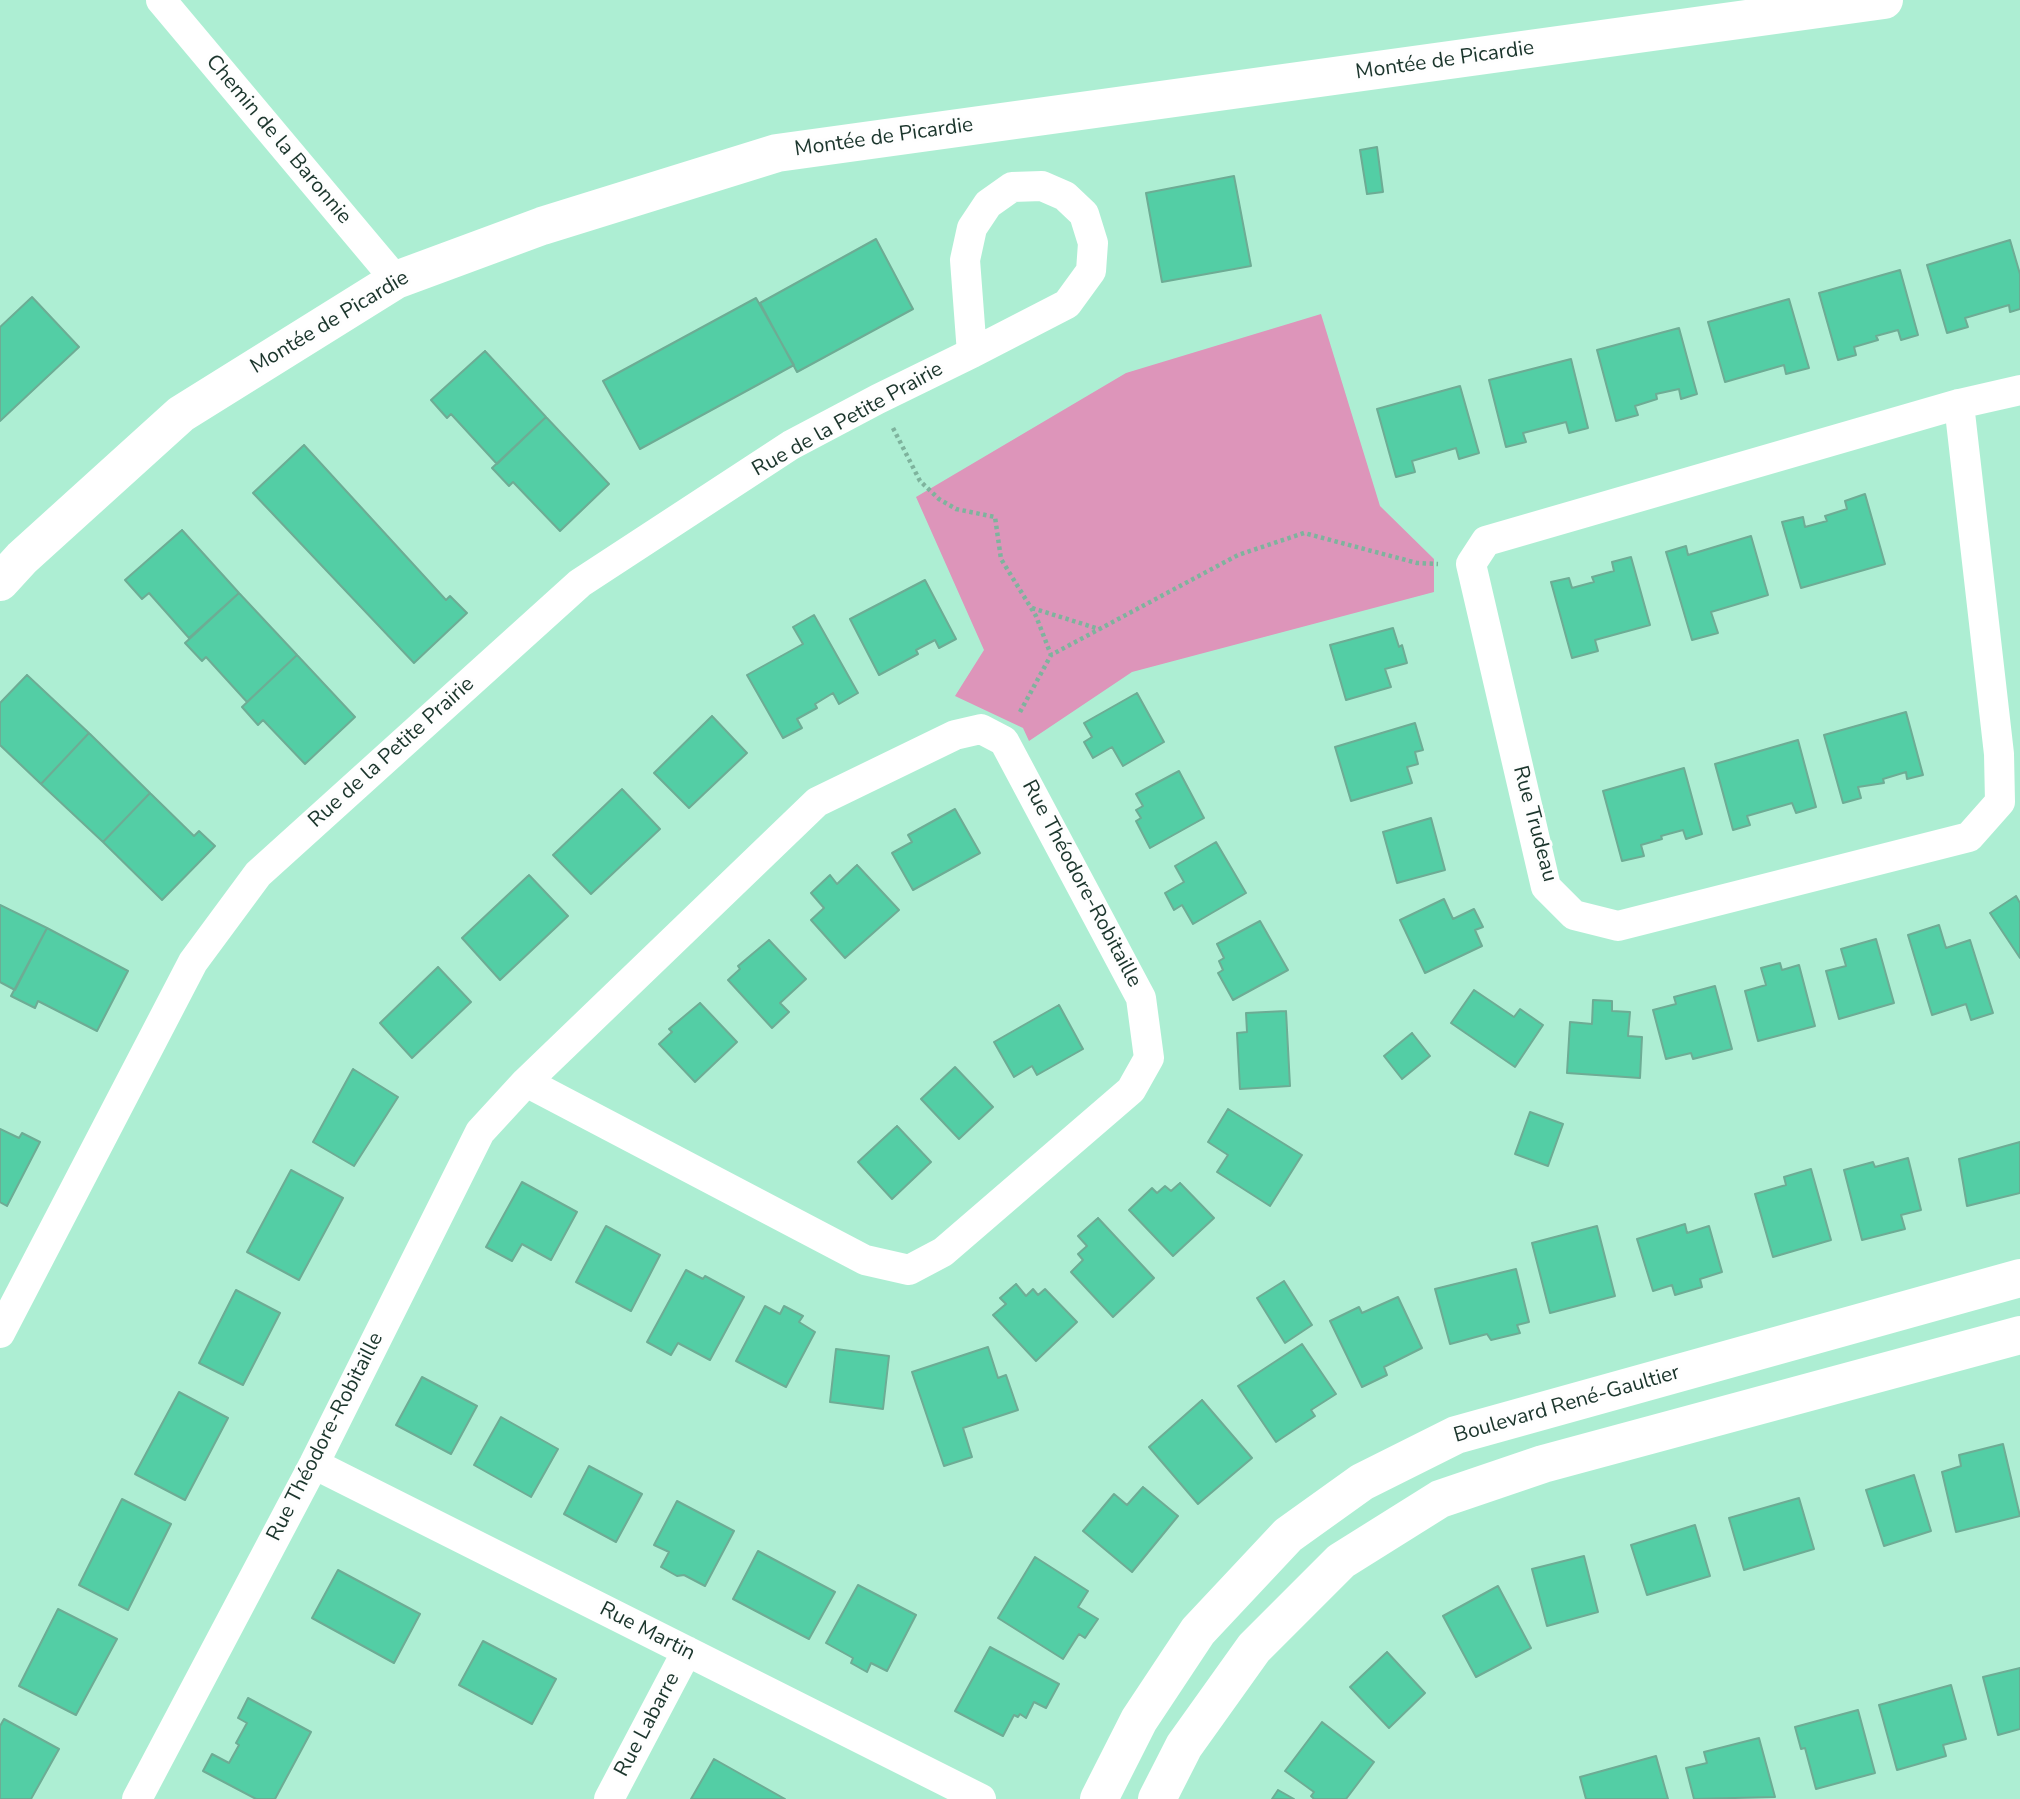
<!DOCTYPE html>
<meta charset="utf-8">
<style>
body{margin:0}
canvas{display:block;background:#adeed3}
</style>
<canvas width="2020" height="1799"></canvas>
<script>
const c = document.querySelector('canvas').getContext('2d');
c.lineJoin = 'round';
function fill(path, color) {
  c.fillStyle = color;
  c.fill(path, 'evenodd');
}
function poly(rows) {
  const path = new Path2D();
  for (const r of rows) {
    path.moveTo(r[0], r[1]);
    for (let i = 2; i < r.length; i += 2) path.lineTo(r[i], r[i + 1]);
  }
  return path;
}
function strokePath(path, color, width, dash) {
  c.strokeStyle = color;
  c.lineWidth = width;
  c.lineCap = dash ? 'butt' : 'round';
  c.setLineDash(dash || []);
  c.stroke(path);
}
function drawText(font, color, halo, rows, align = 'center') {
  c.font = font + ' "Nunito Sans",sans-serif';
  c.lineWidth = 6;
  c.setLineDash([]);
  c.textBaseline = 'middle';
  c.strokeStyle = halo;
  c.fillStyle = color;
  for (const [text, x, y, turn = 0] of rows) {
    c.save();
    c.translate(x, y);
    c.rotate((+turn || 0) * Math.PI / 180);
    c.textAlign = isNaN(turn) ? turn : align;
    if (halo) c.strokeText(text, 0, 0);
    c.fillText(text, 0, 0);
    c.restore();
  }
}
fill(poly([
 [1321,314,1380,506,1434,559,1434,592,1132,672,1029,741,1023,728,955,696,984,650,916,497,1126,373]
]), '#dd95ba');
const building = poly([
 [1377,147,1383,192,1367,194,1360,150,1377,147],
 [1234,176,1251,266,1162,282,1146,193,1234,176],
 [876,239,913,309,797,372,760,303,876,239],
 [2010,240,2020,274,2020,309,2010,312,2009,305,1965,318,1968,327,1947,333,1927,265,2010,240],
 [1900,270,1918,335,1901,340,1898,330,1876,336,1878,340,1854,347,1856,355,1838,360,1819,293,1900,270],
 [32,297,79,347,0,421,0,327,32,297],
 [756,298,794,365,640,449,603,381,756,298],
 [1789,299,1809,368,1786,374,1784,365,1725,382,1708,322,1789,299],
 [1679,328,1697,394,1681,399,1679,389,1656,394,1657,399,1635,406,1638,415,1616,421,1597,350,1679,328],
 [485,351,546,417,497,464,451,414,447,418,431,400,485,351],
 [1571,359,1588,428,1569,433,1566,422,1523,433,1526,442,1506,447,1489,380,1571,359],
 [1460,386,1479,453,1459,459,1456,448,1412,461,1415,472,1396,477,1377,409,1460,386],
 [546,417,609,484,560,531,513,482,509,486,492,468,546,417],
 [304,445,446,600,450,596,467,613,414,663,253,493,304,445],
 [1865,494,1885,564,1801,588,1782,522,1803,517,1805,527,1827,521,1825,516,1847,509,1845,501,1865,494],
 [182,530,239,593,189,638,149,593,142,599,125,580,182,530],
 [1751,536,1768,595,1711,612,1718,633,1692,640,1666,552,1686,546,1688,555,1751,536],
 [1631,557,1650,625,1595,640,1598,651,1572,658,1551,582,1569,578,1572,588,1594,582,1592,577,1614,571,1612,562,1631,557],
 [925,580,956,639,939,648,935,640,916,650,918,654,879,675,850,619,925,580],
 [239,593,297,655,247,702,206,657,202,661,185,643,239,593],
 [814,615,858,693,839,704,833,693,815,704,817,708,797,719,802,728,783,738,747,675,803,644,793,627,814,615],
 [1393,628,1399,647,1402,645,1407,663,1385,669,1391,687,1346,700,1330,645,1393,628],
 [297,655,355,717,305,764,263,720,258,725,242,707,297,655],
 [27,675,89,733,41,784,0,745,0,703,27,675],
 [1137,693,1164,742,1123,766,1112,747,1093,758,1084,742,1092,737,1084,723,1137,693],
 [1906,712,1923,775,1907,779,1906,772,1883,779,1884,783,1858,787,1861,798,1843,803,1824,735,1906,712],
 [712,716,747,753,689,808,654,773,712,716],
 [1415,723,1423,750,1415,752,1418,764,1407,767,1412,783,1351,801,1335,747,1415,723],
 [89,733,150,793,103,842,41,784,89,733],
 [1798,740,1816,807,1796,813,1792,803,1747,816,1750,825,1733,830,1715,764,1798,740],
 [1684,768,1702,834,1686,839,1683,830,1661,836,1662,839,1641,845,1644,856,1622,861,1603,791,1684,768],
 [1179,771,1204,818,1150,848,1136,821,1141,818,1136,810,1143,806,1136,794,1179,771],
 [622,789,660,829,591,894,553,855,622,789],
 [150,793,194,836,199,831,215,846,162,900,103,842,150,793],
 [955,809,980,853,913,890,892,853,912,842,908,835,955,809],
 [1431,818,1445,870,1397,883,1383,832,1431,818],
 [1216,842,1246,893,1193,924,1182,905,1174,910,1165,893,1184,882,1175,866,1216,842],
 [857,865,899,910,845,958,811,920,824,908,811,893,830,875,837,884,857,865],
 [529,875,568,916,500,980,462,938,529,875],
 [2016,896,2020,903,2020,958,1990,913,2016,896],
 [1444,899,1453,919,1474,909,1483,927,1475,930,1482,946,1425,973,1400,920,1444,899],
 [0,905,47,928,15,990,0,982,0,905],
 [1260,921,1288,970,1233,1000,1218,973,1223,970,1219,961,1224,958,1217,944,1260,921],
 [1939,925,1946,948,1970,940,1993,1013,1971,1020,1966,1004,1932,1015,1908,935,1939,925],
 [47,928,128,971,97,1031,38,1001,35,1008,11,996,47,928],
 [1876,939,1894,1003,1839,1019,1826,971,1846,966,1841,949,1876,939],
 [769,940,806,979,780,1003,789,1012,772,1028,728,980,740,969,738,966,769,940],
 [1780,963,1782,970,1799,965,1815,1026,1758,1041,1745,991,1766,985,1761,968,1780,963],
 [438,967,471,1002,412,1058,380,1023,438,967],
 [1715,986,1732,1049,1693,1059,1691,1053,1666,1059,1653,1010,1676,1004,1674,997,1715,986],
 [1474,990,1514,1017,1520,1009,1543,1025,1515,1067,1451,1023,1474,990],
 [1593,1000,1612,1001,1612,1011,1630,1012,1628,1036,1642,1037,1640,1078,1567,1073,1570,1022,1592,1024,1593,1000],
 [700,1003,737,1042,695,1082,659,1044,672,1032,669,1029,700,1003],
 [1059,1005,1083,1049,1037,1075,1032,1066,1014,1077,994,1042,1059,1005],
 [1286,1011,1290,1086,1240,1089,1237,1033,1247,1032,1246,1013,1286,1011],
 [1412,1033,1430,1056,1402,1079,1384,1056,1412,1033],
 [955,1067,993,1107,959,1139,921,1099,955,1067],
 [353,1069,398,1097,354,1166,313,1142,353,1069],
 [1228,1109,1302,1155,1270,1206,1217,1172,1228,1155,1208,1142,1228,1109],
 [1530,1112,1563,1124,1548,1166,1515,1154,1530,1112],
 [897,1126,931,1162,892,1199,858,1162,897,1126],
 [0,1129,19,1138,22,1133,40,1142,7,1206,0,1202,0,1129],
 [2020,1142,2020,1193,1967,1206,1959,1159,2020,1142],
 [1908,1158,1921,1210,1901,1215,1905,1229,1862,1240,1844,1170,1873,1162,1875,1167,1908,1158],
 [1811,1169,1831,1240,1773,1257,1755,1194,1786,1185,1784,1177,1811,1169],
 [291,1170,343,1198,299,1280,247,1252,291,1170],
 [522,1182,577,1212,551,1260,522,1244,512,1261,486,1247,522,1182],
 [1180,1183,1214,1218,1173,1256,1129,1210,1152,1188,1157,1193,1165,1186,1171,1191,1180,1183],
 [1098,1218,1154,1278,1113,1317,1071,1272,1083,1260,1078,1254,1087,1246,1078,1236,1098,1218],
 [1685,1224,1687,1233,1709,1226,1722,1272,1700,1279,1702,1287,1675,1295,1672,1285,1653,1291,1637,1239,1685,1224],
 [606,1226,660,1255,631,1311,576,1282,606,1226],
 [1597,1226,1615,1296,1550,1313,1532,1243,1597,1226],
 [1516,1269,1529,1322,1517,1325,1520,1333,1491,1340,1487,1334,1450,1344,1435,1289,1516,1269],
 [686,1270,703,1279,705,1276,744,1297,710,1360,678,1343,671,1355,647,1342,686,1270],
 [1284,1281,1312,1325,1285,1343,1257,1298,1284,1281],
 [1016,1284,1026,1296,1033,1289,1038,1295,1045,1289,1077,1322,1036,1361,993,1315,1006,1304,1000,1298,1016,1284],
 [236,1290,280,1313,243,1385,199,1363,236,1290],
 [1398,1297,1422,1348,1384,1367,1387,1375,1362,1387,1330,1321,1359,1307,1362,1313,1398,1297],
 [765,1306,780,1314,784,1306,803,1316,799,1322,815,1332,786,1387,736,1361,765,1306],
 [1302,1344,1336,1394,1311,1410,1315,1416,1276,1442,1238,1386,1302,1344],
 [988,1347,998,1378,1006,1375,1018,1410,963,1428,972,1457,944,1466,912,1372,988,1347],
 [836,1349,889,1356,883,1409,830,1402,836,1349],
 [422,1377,477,1406,451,1454,396,1425,422,1377],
 [179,1392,228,1418,185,1500,135,1474,179,1392],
 [1202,1400,1252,1458,1198,1504,1149,1447,1202,1400],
 [501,1417,558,1449,531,1497,474,1465,501,1417],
 [2003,1444,2020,1516,1956,1532,1942,1472,1961,1466,1959,1455,2003,1444],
 [589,1466,642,1494,616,1542,564,1514,589,1466],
 [1914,1475,1931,1531,1884,1546,1866,1490,1914,1475],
 [1143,1487,1178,1516,1132,1572,1083,1531,1114,1494,1127,1505,1143,1487],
 [1799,1498,1814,1549,1744,1570,1729,1518,1799,1498],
 [122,1499,171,1524,128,1610,79,1585,122,1499],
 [677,1501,734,1531,705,1586,684,1575,677,1576,661,1567,669,1552,654,1545,677,1501],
 [1695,1525,1710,1576,1647,1595,1631,1545,1695,1525],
 [758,1551,835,1592,809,1639,733,1599,758,1551],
 [1584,1556,1598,1612,1547,1626,1532,1569,1584,1556],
 [1035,1557,1088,1591,1078,1607,1098,1619,1085,1638,1079,1634,1063,1659,998,1618,1035,1557],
 [338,1570,420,1614,394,1663,312,1618,338,1570],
 [858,1585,916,1615,887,1671,871,1663,867,1672,851,1663,853,1658,826,1643,858,1585],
 [1498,1586,1531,1648,1476,1677,1443,1616,1498,1586],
 [58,1609,117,1639,76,1715,19,1686,58,1609],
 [483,1641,556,1679,532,1724,459,1685,483,1641],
 [990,1647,1059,1684,1046,1708,1034,1702,1026,1718,1020,1714,1018,1717,1014,1715,1003,1736,955,1711,990,1647],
 [1387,1652,1425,1693,1389,1728,1350,1687,1387,1652],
 [2020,1668,2020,1729,1998,1735,1983,1677,2020,1668],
 [1951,1685,1966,1739,1943,1745,1946,1756,1897,1770,1879,1705,1951,1685],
 [248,1698,311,1732,275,1799,256,1799,203,1771,212,1754,229,1763,239,1745,236,1743,247,1723,238,1718,248,1698],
 [1858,1710,1875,1773,1816,1789,1805,1748,1801,1749,1795,1727,1858,1710],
 [4,1719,59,1749,31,1799,0,1799,0,1726,4,1719],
 [1322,1722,1374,1762,1346,1799,1314,1799,1311,1796,1314,1792,1285,1771,1322,1722],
 [1759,1738,1775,1797,1694,1799,1686,1768,1707,1763,1704,1752,1759,1738],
 [1656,1756,1668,1799,1586,1799,1580,1777,1656,1756],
 [714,1759,785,1799,691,1799,714,1759],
 [1278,1790,1294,1799,1272,1799,1278,1790]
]);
fill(building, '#53cea5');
strokePath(building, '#6dac94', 2);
strokePath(poly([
 [893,428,920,481,939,499,956,509,995,517,1001,559,1036,616,1051,655],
 [1032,608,1099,629],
 [1020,712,1051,655,1238,555,1304,533,1417,563,1438,564]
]), '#7eb39d', 4.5, [3.5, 3.5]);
strokePath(poly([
 [161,0,396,280],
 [1959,404,1999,754,2000,802,1969,837,1618,926,1574,915,1546,887,1471,564,1486,541,1959,404,2020,390],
 [0,1333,193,962,258,874,580,583,791,445,878,399,972,353,1067,304,1091,271,1093,243,1084,214,1065,196,1042,186,1012,187,988,204,972,228,965,260,972,353],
 [314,1464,981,1799],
 [137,1799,314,1464,480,1132,526,1082,817,802,955,735,981,729,1004,741,1141,998,1149,1058,1131,1090,943,1252,909,1270,865,1260,526,1082],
 [609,1799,687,1651]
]), '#fff', 30);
strokePath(poly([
 [0,582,22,558,181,414,396,280,542,226,777,153,1884,0],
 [1099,1799,1139,1720,1198,1631,1288,1535,1362,1482,1456,1435,2020,1278],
 [1157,1799,1184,1746,1254,1648,1341,1561,1440,1499,1543,1464,2020,1335]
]), '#fff', 38);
drawText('21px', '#1b352c', '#fefefe', [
 ["Montée de Picardie",1445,61,-8],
 ["Montée de Picardie",884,138,-8],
 ["Chemin de la Baronnie",278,140,50],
 ["Montée de Picardie",330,323,-31],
 ["Rue de la Petite Prairie",848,420,-29],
 ["Rue de la Petite Prairie",392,753,-42],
 ["Rue Trudeau",1534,824,75],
 ["Rue Théodore-Robitaille",1081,884,62],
 ["Boulevard René-Gaultier",1567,1405,-16],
 ["Rue Théodore-Robitaille",326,1437,-63],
 ["Rue Martin",647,1632,27],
 ["Rue Labarre",648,1725,-62]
]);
</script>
